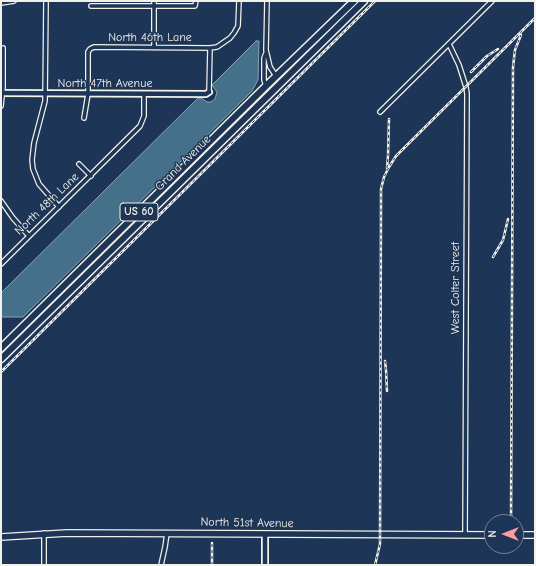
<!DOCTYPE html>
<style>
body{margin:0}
#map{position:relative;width:536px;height:566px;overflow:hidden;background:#1d3557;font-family:"Comic Neue",sans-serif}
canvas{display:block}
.frame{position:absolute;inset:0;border:2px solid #f4f1e8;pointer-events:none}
.north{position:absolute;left:484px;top:514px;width:40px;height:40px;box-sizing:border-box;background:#1d3557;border:1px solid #738091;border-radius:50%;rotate:270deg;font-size:11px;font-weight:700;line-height:16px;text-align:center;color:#f4f1e8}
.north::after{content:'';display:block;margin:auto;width:14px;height:18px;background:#ff9aa2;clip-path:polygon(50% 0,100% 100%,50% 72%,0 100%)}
</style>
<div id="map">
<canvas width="536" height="566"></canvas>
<div class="frame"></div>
<div class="north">N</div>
</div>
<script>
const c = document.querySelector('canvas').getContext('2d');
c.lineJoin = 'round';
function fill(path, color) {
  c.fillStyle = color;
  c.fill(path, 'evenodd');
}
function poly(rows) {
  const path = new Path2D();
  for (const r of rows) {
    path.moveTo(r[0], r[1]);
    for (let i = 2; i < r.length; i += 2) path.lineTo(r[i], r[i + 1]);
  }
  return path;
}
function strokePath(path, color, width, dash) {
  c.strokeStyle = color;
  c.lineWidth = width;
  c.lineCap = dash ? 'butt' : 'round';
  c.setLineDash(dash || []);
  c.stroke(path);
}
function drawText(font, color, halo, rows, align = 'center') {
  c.font = font + ' "Comic Neue",sans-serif';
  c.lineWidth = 3;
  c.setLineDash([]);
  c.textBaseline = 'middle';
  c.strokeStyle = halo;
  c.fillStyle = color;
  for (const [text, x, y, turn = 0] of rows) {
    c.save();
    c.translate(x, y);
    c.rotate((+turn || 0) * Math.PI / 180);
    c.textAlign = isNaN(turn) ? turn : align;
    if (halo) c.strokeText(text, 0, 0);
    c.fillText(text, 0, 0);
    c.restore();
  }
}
const water = poly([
 [256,41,259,41,258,80,252,91,23,317,1,317,1,293,198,98,201,98,207,102,211,102,215,99,217,92,212,85,256,41]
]);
fill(water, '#447089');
strokePath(water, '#8aa4af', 1);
const street = poly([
 [46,1,45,101,34,143,32,160,33,169,39,184,59,207],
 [267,1,266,50,270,67,276,76],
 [1,3,14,1],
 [91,6,195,6,196,1],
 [449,44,459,65,466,87,467,94,465,535],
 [154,48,154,1],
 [266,53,264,58,264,80,266,86],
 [209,92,210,48],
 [1,106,3,87,3,48],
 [380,112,492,1],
 [84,118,88,94,88,52,90,49,94,47,210,48,217,47,230,38,234,33,238,26,239,1],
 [79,164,91,176],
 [1,201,13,218,29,236],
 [1,264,140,126,144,116,144,94],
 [44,533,44,565],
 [161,565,165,547,167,533]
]);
const secondary = poly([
 [1,93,206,94,209,92],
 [265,565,265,534]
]);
const primary = poly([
 [516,535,535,535],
 [1,537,67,533,492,535]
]);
const highway = poly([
 [1,348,266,86,354,1],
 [1,359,364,1]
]);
strokePath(street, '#f4f1e8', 6);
strokePath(secondary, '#f4f1e8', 8);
strokePath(primary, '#f4f1e8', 8);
strokePath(highway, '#f4f1e8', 9);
strokePath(street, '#1d3557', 3.5);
strokePath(secondary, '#1d3557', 4.5);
strokePath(primary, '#1d3557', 5.5);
strokePath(highway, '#1d3557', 6);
const rail = poly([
 [471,72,487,56,498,49],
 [387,168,388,156,389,119],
 [493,257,503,240,508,219],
 [385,361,386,370,387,391],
 [1,372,375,1],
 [511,522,513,67,515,50,521,35],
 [212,565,212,543],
 [375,565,380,544,381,204,381,189,384,177,389,167,396,156,535,18]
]);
strokePath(rail, '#f4f1e8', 2.5);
strokePath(rail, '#1d3557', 1, [3]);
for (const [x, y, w] of [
 [139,212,38]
]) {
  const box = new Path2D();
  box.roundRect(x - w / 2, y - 9, w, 18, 3);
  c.fillStyle = '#1d3557';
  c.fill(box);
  strokePath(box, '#f4f1e8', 1);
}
drawText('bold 11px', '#f4f1e8', null, [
 ["US 60",139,212]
]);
drawText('12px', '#f4f1e8', '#1d3557', [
 ["North 46th Lane",150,38],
 ["North 47th Avenue",105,84],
 ["Grand Avenue",183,163,-45],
 ["North 48th Lane",47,204,-44],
 ["West Colter Street",456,288,-90],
 ["North 51st Avenue",247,523,1]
]);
</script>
